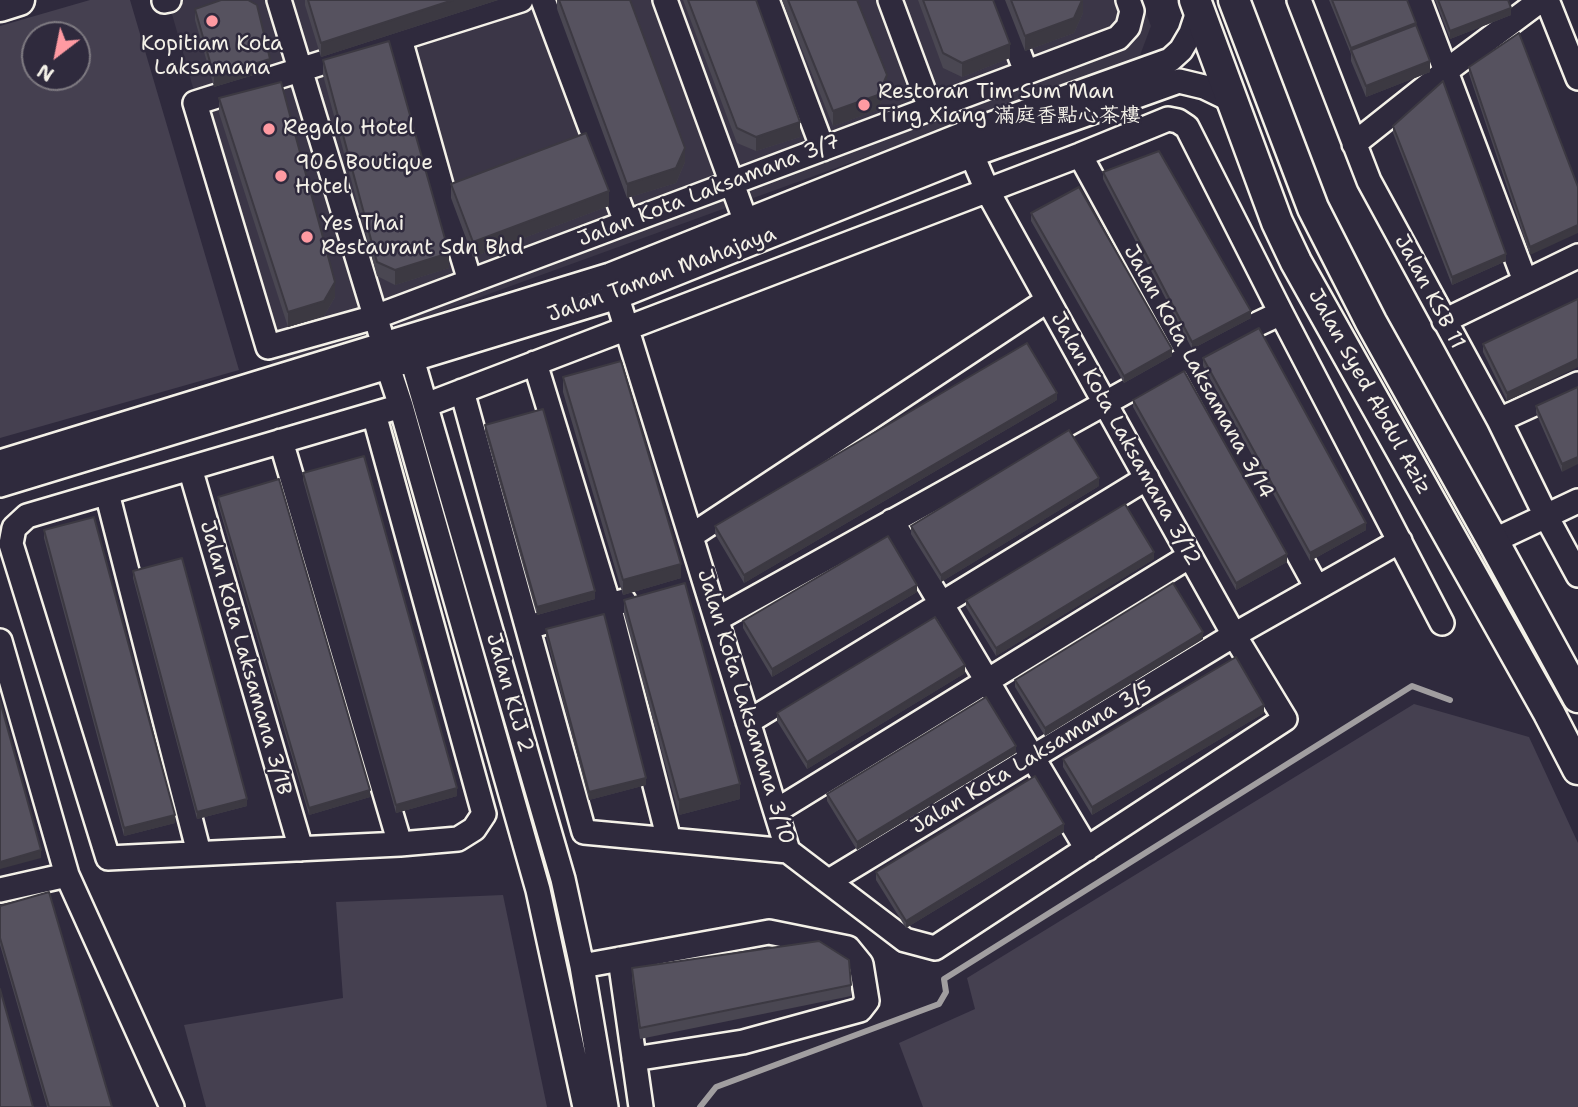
<!DOCTYPE html>
<meta charset="utf-8">
<style>
body{margin:0}
#map{position:relative;width:1578px;height:1107px;overflow:hidden;background:#2f2a3d;font-family:"Shantell Sans",sans-serif}
canvas{display:block}
.north{position:absolute;left:21px;top:21px;width:70px;height:70px;box-sizing:border-box;background:#2f2a3d;border:2px solid #7e7a81;border-radius:50%;rotate:212deg;font-size:19px;font-weight:700;line-height:28px;text-align:center;color:#f4f1e8}
.north::after{content:'';display:block;margin:auto;width:24px;height:32px;background:#ff9aa2;clip-path:polygon(50% 0,100% 100%,50% 72%,0 100%)}
</style>
<div id="map">
<canvas width="1578" height="1107"></canvas>
<div class="north">N</div>
</div>
<script>
const c = document.querySelector('canvas').getContext('2d');
c.lineJoin = 'round';
function fill(path, color) {
  c.fillStyle = color;
  c.fill(path, 'evenodd');
}
function poly(rows) {
  const path = new Path2D();
  for (const r of rows) {
    path.moveTo(r[0], r[1]);
    for (let i = 2; i < r.length; i += 2) path.lineTo(r[i], r[i + 1]);
  }
  return path;
}
function strokePath(path, color, width, dash) {
  c.strokeStyle = color;
  c.lineWidth = width;
  c.lineCap = dash ? 'butt' : 'round';
  c.setLineDash(dash || []);
  c.stroke(path);
}
function drawText(font, color, halo, rows, align = 'center') {
  c.font = font + ' "Shantell Sans","LXGW WenKai TC",sans-serif';
  c.lineWidth = 5;
  c.setLineDash([]);
  c.textBaseline = 'middle';
  c.strokeStyle = halo;
  c.fillStyle = color;
  for (const [text, x, y, turn = 0] of rows) {
    c.save();
    c.translate(x, y);
    c.rotate((+turn || 0) * Math.PI / 180);
    c.textAlign = isNaN(turn) ? turn : align;
    if (halo) c.strokeText(text, 0, 0);
    c.fillText(text, 0, 0);
    c.restore();
  }
}
fill(poly([
 [168,0,1141,0,1151,26,1139,58,274,372]
]), '#3b3647');
fill(poly([
 [90,0,130,0,239,370,0,438,0,26],
 [77,35,77,77,35,77,35,35],
 [1414,704,1529,737,1578,843,1578,1107,923,1107,899,1043,975,1009,967,978],
 [503,895,547,1107,206,1107,184,1025,343,998,336,902]
]), '#454050');
strokePath(poly([
 [700,1107,716,1087,939,1004,946,992,944,979,1412,686,1450,700]
]), '#a19ea0', 6);
const minor = poly([
 [279,0,380,332],
 [521,0,195,103,268,347,375,317,1118,38,1128,27,1132,11,1128,0],
 [543,0,626,222],
 [665,0,750,233],
 [767,0,823,149],
 [890,0,930,108],
 [999,0,1026,72],
 [1299,0,1369,181,1499,420,1546,516,1578,575],
 [1419,0,1525,281],
 [1547,0,1578,78],
 [164,1,169,0],
 [400,39,443,192,470,281],
 [1354,144,1446,71,1541,0],
 [1080,155,1317,588],
 [610,275,788,851,905,940,935,948,1285,719,1234,635,1127,443,987,190,972,155],
 [1444,321,1578,256],
 [412,359,563,879,582,966,606,1107],
 [535,363,609,605,669,840],
 [388,367,401,406,538,890,585,1107],
 [462,391,584,832,788,851],
 [426,405,1080,155,1168,119,1178,121,1187,127,1281,313,1442,623],
 [374,414,484,814,474,829,458,839,400,844,108,858,11,544,14,528,27,516,374,414,401,406],
 [1499,420,1578,384],
 [281,441,400,844],
 [0,462,610,275,966,133,1170,60,1181,50,1191,33,1199,9],
 [190,468,301,849],
 [0,485,617,297,972,155,1179,81,1204,87,1233,101],
 [107,493,199,853],
 [892,521,1087,849],
 [691,536,1048,300],
 [1493,541,1578,501],
 [717,619,1190,356,1281,313],
 [528,627,624,601],
 [0,641,67,875,172,1107],
 [748,722,1147,478],
 [776,811,1190,556],
 [829,881,1234,635,1400,541],
 [0,890,67,875],
 [620,959,641,1107],
 [582,966,769,932,848,948,861,964,867,1001,860,1010,743,1042,634,1059]
]);
const major = poly([
 [1195,0,1277,222,1296,262,1549,713,1578,769],
 [1234,0,1313,208,1371,322,1493,541,1578,697],
 [0,6,19,0]
]);
strokePath(minor, '#f4f1e8', 28);
strokePath(major, '#f4f1e8', 35);
strokePath(minor, '#2f2a3d', 23);
strokePath(major, '#2f2a3d', 30);
fill(poly([
 [305,0,498,0,321,57,305,5],
 [557,0,630,0,685,162,676,183,627,198,557,9],
 [683,0,756,0,800,137,756,151,737,143],
 [782,0,857,0,887,89,878,110,833,126],
 [918,0,993,0,1010,58,962,77,943,68],
 [1005,0,1083,0,1083,13,1074,33,1025,51],
 [1329,0,1407,0,1430,72,1366,97,1351,61,1351,54],
 [1435,0,1508,0,1511,15,1450,39],
 [195,9,270,70,214,87,195,20],
 [323,60,449,268,395,285,377,276,323,75],
 [1469,67,1578,187,1530,255,1469,74],
 [219,98,335,297,324,316,288,327,219,113],
 [1393,126,1506,261,1452,285,1393,133],
 [1103,172,1251,318,1192,349,1103,179],
 [451,184,609,206,473,257,451,198],
 [1031,213,1172,356,1124,383,1031,221],
 [1578,299,1507,401,1483,352,1483,344],
 [1203,358,1366,530,1310,561,1203,366],
 [563,377,681,578,623,595,563,392],
 [1578,387,1562,472,1536,413,1536,406],
 [1057,400,744,583,715,534,715,526],
 [1133,400,1287,562,1236,590,1133,407],
 [485,425,595,599,537,615,485,432],
 [303,473,457,796,396,813,303,480],
 [1099,486,941,582,911,534,911,526],
 [218,497,370,797,309,815,218,504],
 [44,530,175,823,124,836,44,538],
 [1154,559,996,656,966,607,966,600],
 [133,571,247,806,197,819,133,578],
 [917,592,772,677,743,628,743,621],
 [624,600,740,799,679,815,624,614],
 [546,629,646,785,589,800,546,636],
 [1203,639,1045,736,1015,687,1015,680],
 [965,673,807,769,777,721,777,713],
 [1264,713,1092,815,1063,767,1063,759],
 [1016,753,857,850,827,801,827,794],
 [1064,832,906,928,876,880,876,872],
 [0,906,112,1107,47,1107,0,945],
 [632,968,851,985,851,996,640,1039,632,979]
]), '#4a4752');
fill(poly([
 [453,0,498,0,321,57,321,43],
 [1083,0,1083,13,1074,33,1025,51,1025,36],
 [1511,8,1511,15,1450,39,1450,31],
 [1416,23,1416,30,1351,51,1351,48],
 [1010,44,1010,58,962,77,962,63],
 [270,59,270,70,214,87,214,76],
 [1430,61,1430,72,1366,97,1366,86],
 [887,75,887,89,878,110,833,126,833,111],
 [800,122,800,137,756,151,756,137],
 [685,148,685,162,676,183,627,198,627,184],
 [609,191,609,206,473,257,473,242],
 [1578,225,1578,233,1530,255,1530,247],
 [449,253,449,268,395,285,395,270],
 [1506,254,1506,261,1452,285,1452,277],
 [335,282,335,297,324,316,288,327,288,312],
 [1251,311,1251,318,1192,349,1192,342],
 [1172,349,1172,356,1124,383,1124,376],
 [1578,359,1578,367,1507,401,1507,393],
 [1057,393,1057,400,744,583,744,575],
 [1578,457,1578,464,1562,472,1562,464],
 [1099,478,1099,486,941,582,941,575],
 [1366,523,1366,530,1310,561,1310,553],
 [1154,552,1154,559,996,656,996,648],
 [1287,554,1287,562,1236,590,1236,583],
 [681,564,681,578,623,595,623,580],
 [917,585,917,592,772,677,772,669],
 [595,591,595,599,537,615,537,607],
 [1203,632,1203,639,1045,736,1045,728],
 [965,665,965,673,807,769,807,762],
 [1264,705,1264,713,1092,815,1092,807],
 [1016,746,1016,753,857,850,857,842],
 [646,778,646,785,589,800,589,792],
 [740,784,740,799,679,815,679,800],
 [457,788,457,796,396,813,396,805],
 [370,790,370,797,309,815,309,808],
 [247,799,247,806,197,819,197,812],
 [175,815,175,823,124,836,124,828],
 [1064,824,1064,832,906,928,906,921],
 [41,850,41,858,0,869,0,862]
]), '#3c3942');
const building = poly([
 [221,0,248,0,257,5,270,59,214,76,195,9,221,0],
 [308,0,453,0,321,43,308,0],
 [559,0,630,0,685,148,676,168,627,184,559,0],
 [688,0,756,0,800,122,756,137,737,128,688,0],
 [788,0,857,0,887,75,878,95,833,111,788,0],
 [923,0,993,0,1010,44,962,63,943,53,923,0],
 [1011,0,1082,0,1074,18,1025,36,1011,0],
 [1332,0,1407,0,1416,23,1351,48,1332,0],
 [1438,0,1508,0,1511,8,1450,31,1438,0],
 [1416,25,1430,61,1366,86,1351,50,1416,25],
 [1519,33,1578,187,1578,225,1530,247,1469,67,1519,33],
 [389,41,449,253,395,270,377,262,323,60,389,41],
 [1443,81,1506,254,1452,277,1393,126,1443,81],
 [281,82,335,282,324,301,288,312,219,98,281,82],
 [586,133,609,191,473,242,451,184,586,133],
 [1159,151,1251,311,1192,342,1103,172,1159,151],
 [1079,187,1172,349,1124,376,1031,213,1079,187],
 [1578,299,1578,359,1507,393,1483,344,1578,299],
 [1259,328,1366,523,1310,553,1203,358,1259,328],
 [1027,343,1057,393,744,575,715,526,1027,343],
 [621,361,681,564,623,580,563,377,621,361],
 [1184,371,1287,554,1236,583,1133,400,1184,371],
 [1578,387,1578,457,1562,464,1536,406,1578,387],
 [543,409,595,591,537,607,485,425,543,409],
 [1069,430,1099,478,941,575,911,526,1069,430],
 [364,456,457,788,396,805,303,473,364,456],
 [279,479,370,790,309,808,218,497,279,479],
 [1125,504,1154,552,996,648,966,600,1125,504],
 [94,517,175,815,124,828,44,530,94,517],
 [888,536,917,585,772,669,743,621,888,536],
 [182,558,247,799,197,812,133,571,182,558],
 [685,583,740,784,679,800,624,600,685,583],
 [1173,583,1203,632,1045,728,1015,680,1173,583],
 [604,614,646,778,589,792,546,629,604,614],
 [935,617,965,665,807,762,777,713,935,617],
 [1236,657,1264,705,1092,807,1063,759,1236,657],
 [986,697,1016,746,857,842,827,794,986,697],
 [0,701,41,850,0,862,0,701],
 [1035,776,1064,824,906,921,876,872,1035,776],
 [49,892,112,1107,49,1107,0,938,0,906,49,892],
 [819,941,849,960,851,985,640,1028,632,968,819,941],
 [0,989,33,1107,0,1107,0,989]
]);
fill(building, '#56525f');
strokePath(building, '#3c3942', 2);
for (const [x, y, r, color] of [
 [212,21,7,"#ff9aa2"],
 [864,105,7,"#ff9aa2"],
 [269,129,7,"#ff9aa2"],
 [281,176,7,"#ff9aa2"],
 [307,237,7,"#ff9aa2"]
]) {
  const dot = new Path2D();
  dot.arc(x, y, r, 0, 2 * Math.PI);
  c.fillStyle = color;
  c.fill(dot);
  strokePath(dot, '#2f2a3d', 2.5);
}
drawText('21px', '#f4f1e8', '#2f2a3d', [
 ["Kopitiam Kota",212,45,"center"],
 ["Laksamana",212,69,"center"],
 ["Restoran Tim Sum Man",878,93],
 ["Ting Xiang 滿庭香點心茶樓",878,117],
 ["Regalo Hotel",283,129],
 ["906 Boutique",295,164],
 ["Hotel",295,188],
 ["Yes Thai",321,225],
 ["Restaurant Sdn Bhd",321,249]
], 'left');
drawText('21px', '#f4f1e8', '#2f2a3d', [
 ["Jalan Kota Laksamana 3/7",709,191,-21],
 ["Jalan Taman Mahajaya",662,275,-20],
 ["Jalan KSB 11",1429,292,62],
 ["Jalan Kota Laksamana 3/14",1198,372,61],
 ["Jalan Syed Abdul Aziz",1369,392,61],
 ["Jalan Kota Laksamana 3/12",1125,439,61],
 ["Jalan Kota Laksamana 3/1B",245,658,74],
 ["Jalan KLJ 2",509,693,74],
 ["Jalan Kota Laksamana 3/10",745,707,73],
 ["Jalan Kota Laksamana 3/5",1032,758,-31]
]);
</script>
